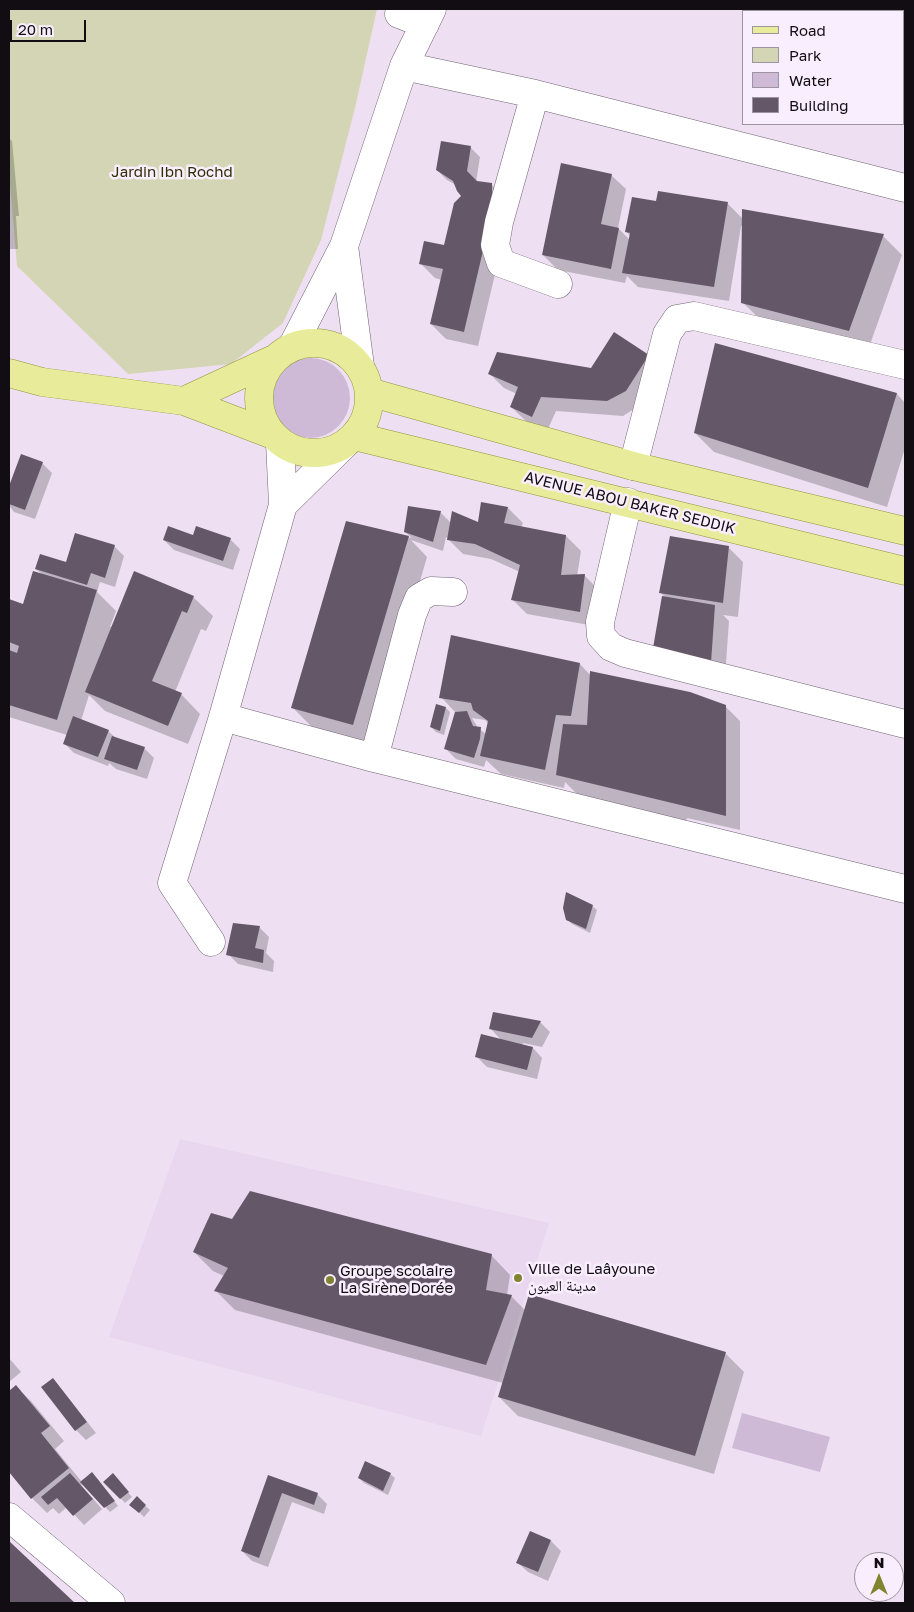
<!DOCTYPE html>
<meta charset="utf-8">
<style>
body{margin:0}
#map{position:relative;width:914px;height:1612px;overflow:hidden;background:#eee0f2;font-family:"Golos Text",sans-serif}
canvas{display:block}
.frame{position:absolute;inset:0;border:10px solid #110d13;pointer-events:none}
.legend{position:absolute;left:742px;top:10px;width:162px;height:115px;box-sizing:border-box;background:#f9eefd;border:1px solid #9c949f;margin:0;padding:6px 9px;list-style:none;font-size:15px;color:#110d13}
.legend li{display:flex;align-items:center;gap:10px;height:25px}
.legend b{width:25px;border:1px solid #9c949f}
.north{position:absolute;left:854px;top:1552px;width:50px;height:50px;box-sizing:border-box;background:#f9eefd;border:1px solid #9c949f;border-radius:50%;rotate:0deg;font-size:14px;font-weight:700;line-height:20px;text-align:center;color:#110d13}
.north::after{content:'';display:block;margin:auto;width:18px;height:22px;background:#81842f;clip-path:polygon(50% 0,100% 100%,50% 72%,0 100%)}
.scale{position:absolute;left:10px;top:20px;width:76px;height:22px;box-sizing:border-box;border:2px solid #110d13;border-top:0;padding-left:6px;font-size:15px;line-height:18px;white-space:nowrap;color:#110d13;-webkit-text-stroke:4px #f9eefd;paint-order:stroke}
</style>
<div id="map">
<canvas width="914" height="1612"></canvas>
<div class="frame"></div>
<ul class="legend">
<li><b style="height:6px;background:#e8eb99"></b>Road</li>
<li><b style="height:14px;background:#d3d5b4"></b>Park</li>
<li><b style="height:14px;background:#ceb9d6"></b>Water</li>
<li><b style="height:14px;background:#645868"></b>Building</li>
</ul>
<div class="north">N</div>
<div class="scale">20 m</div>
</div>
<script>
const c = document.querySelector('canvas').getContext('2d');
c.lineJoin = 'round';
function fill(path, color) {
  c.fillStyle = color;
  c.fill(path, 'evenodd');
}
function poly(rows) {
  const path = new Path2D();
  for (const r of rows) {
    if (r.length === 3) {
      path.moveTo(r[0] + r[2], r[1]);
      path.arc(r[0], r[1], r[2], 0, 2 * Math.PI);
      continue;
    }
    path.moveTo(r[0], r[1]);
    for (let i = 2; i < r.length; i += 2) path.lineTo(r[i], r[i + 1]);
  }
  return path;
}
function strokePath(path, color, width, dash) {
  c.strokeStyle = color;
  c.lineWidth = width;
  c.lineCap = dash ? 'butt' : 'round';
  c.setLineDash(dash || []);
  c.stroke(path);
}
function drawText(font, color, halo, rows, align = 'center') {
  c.font = font + ' "Golos Text","Noto Naskh Arabic",sans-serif';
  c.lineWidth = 5;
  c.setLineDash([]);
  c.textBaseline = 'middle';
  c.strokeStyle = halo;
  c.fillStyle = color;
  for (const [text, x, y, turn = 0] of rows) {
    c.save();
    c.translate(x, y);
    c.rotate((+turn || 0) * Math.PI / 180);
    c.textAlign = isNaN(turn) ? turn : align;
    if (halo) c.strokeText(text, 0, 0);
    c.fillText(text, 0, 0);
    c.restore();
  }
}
fill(poly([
 [180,1139,549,1223,481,1436,109,1337]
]), '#e9d6ef');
fill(poly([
 [9,9,377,9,355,108,321,240,283,323,231,364,128,374,17,266,9,173]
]), '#d3d5b4');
fill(poly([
 [310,398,40],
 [742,1413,830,1437,820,1472,732,1448]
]), '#ceb9d6');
fill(poly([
 [9,138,12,141,19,216,16,216,18,249,9,249],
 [470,147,480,157,476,182,491,184,501,194,506,228,478,346,446,339,431,324,442,280,435,278,420,263,445,247,463,196,456,185,447,180,437,170],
 [611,175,626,189,618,228,630,240,630,236,627,232,657,203,728,204,743,219,883,236,902,255,868,350,762,321,742,302,743,226,741,226,729,301,638,287,627,276,625,283,558,270,543,255],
 [648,356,640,405,623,416,556,411,547,431,526,421,511,407,517,394,504,388,489,373,591,369],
 [897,394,905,403,905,448,887,507,714,452,695,433],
 [21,456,42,463,52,473,35,519,14,512,10,507,9,510,9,489],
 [482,503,508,508,523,523,521,528,566,536,581,551,577,576,584,575,599,590,595,626,527,614,512,599,520,572,491,559,463,554,446,537,443,551,411,540,427,557,373,744,312,727,293,708,347,523,412,538,405,532,440,512,451,523,479,524],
 [230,539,240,549,233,570,174,550,164,540],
 [114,546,124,556,115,587,100,582,97,592,116,611,110,627,193,597,213,616,206,631,201,629,175,692,181,694,200,714,188,744,105,711,89,695,81,721,108,731,116,738,144,748,154,758,147,779,116,769,109,763,108,766,74,753,64,743,67,735,9,717,9,601,24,606,43,575,36,569,67,563],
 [728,547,743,562,738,617,723,615,729,621,725,677,669,663,666,598,661,593],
 [452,636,580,664,591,676,725,706,740,721,740,830,687,818,686,821,577,794,565,782,564,788,501,774,486,760,484,767,456,759,446,749,456,713,441,697],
 [472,718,485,720,489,724,486,734,478,728],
 [446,708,450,712,444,735,436,732,431,727],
 [592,906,597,910,590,933,572,924,567,919],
 [260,928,269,937,266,953,274,961,273,972,238,964,228,954],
 [540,1022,550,1032,542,1047,523,1043,522,1045,533,1048,542,1058,537,1079,487,1067,477,1057,502,1041,491,1029],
 [232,1220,491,1255,510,1275,507,1295,511,1296,525,1310,725,1353,744,1372,714,1474,518,1416,499,1397,503,1383,235,1310,216,1291,224,1276,213,1271,194,1252],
 [9,1358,21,1372,9,1382],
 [52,1380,62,1390,96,1433,86,1440,76,1430,42,1387],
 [16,1387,31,1401,64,1441,55,1449,82,1482,97,1478,118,1506,110,1512,83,1484,81,1485,102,1509,84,1525,67,1507,59,1514,53,1508,47,1513,32,1498,9,1470,9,1393],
 [390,1474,395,1478,388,1495,364,1483,359,1478],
 [269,1477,317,1494,327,1504,324,1514,292,1502,268,1567,252,1561,242,1551],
 [117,1480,132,1497,125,1503,105,1482],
 [137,1498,150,1510,144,1517,131,1504],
 [531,1533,551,1541,561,1551,548,1581,528,1572,518,1563],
 [9,1543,73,1603,9,1603]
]), '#0003');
fill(poly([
 [441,141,471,146,467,171,477,181,492,183,492,212,464,332,430,324,443,269,419,264,424,241,444,245,454,203,461,196,457,191,453,181,436,170],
 [561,163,612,174,601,224,619,228,611,269,542,255],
 [658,191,728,202,714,287,622,273,630,233,625,232,632,197,656,201],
 [742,209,884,234,849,331,741,303],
 [614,332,649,355,626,391,607,401,541,397,532,417,510,407,518,387,488,374,497,352,591,368],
 [715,343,897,393,868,488,694,433],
 [21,454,43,462,25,510,9,504,9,486],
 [481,502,508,507,504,523,566,535,561,575,585,574,580,612,511,600,520,565,475,544,447,540,452,511,478,522],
 [408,506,441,511,433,542,404,532],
 [346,521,409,536,353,725,291,708],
 [168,526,193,535,196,526,231,538,223,561,163,540],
 [75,533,115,545,105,578,91,573,87,585,35,569,40,554,66,562],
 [670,536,729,546,723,603,659,593],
 [33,571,97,590,57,720,9,705,9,650,17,653,19,646,9,642,9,599,23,604],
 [134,571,194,596,187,613,182,611,152,681,182,693,168,726,85,692],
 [662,596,715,605,711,663,653,648],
 [451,635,580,663,571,716,556,715,545,770,480,756,488,721,473,710,471,703,439,698],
 [590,671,690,692,726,705,726,816,556,775,563,724,587,725],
 [436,704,446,707,440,731,430,727],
 [467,711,473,726,481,727,480,739,474,758,444,749,455,712],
 [73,716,109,730,98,757,63,744],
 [112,736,145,747,137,770,104,759],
 [566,892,593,905,586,929,566,920,563,908],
 [233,923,260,926,255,948,264,950,263,963,226,955],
 [493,1012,541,1021,532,1038,489,1029],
 [481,1034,533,1047,527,1070,475,1057],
 [250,1191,492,1254,486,1290,512,1295,486,1365,214,1291,228,1268,193,1252,211,1213,232,1219],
 [529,1294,726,1352,695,1456,498,1397],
 [53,1378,87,1422,75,1431,41,1387],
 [16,1385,50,1426,41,1433,69,1468,31,1499,9,1472,9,1391],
 [365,1461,391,1473,383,1491,358,1478],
 [92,1472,115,1501,104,1508,80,1482],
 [70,1473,93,1499,73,1516,57,1498,48,1505,41,1497],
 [113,1473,129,1492,120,1499,103,1482],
 [268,1475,318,1493,314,1505,282,1493,259,1558,241,1551],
 [137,1496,146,1505,139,1513,129,1505],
 [530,1531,551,1540,538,1572,516,1563],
 [9,1541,75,1603,9,1603]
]), '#645868');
const minor = poly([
 [401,9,399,14,425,24],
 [404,66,535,94,905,188],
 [535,94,499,222,495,245,501,263,558,284],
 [344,246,404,66,432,9],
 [292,347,344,246,360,366],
 [280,442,283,505,344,445],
 [633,466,667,334,677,319,694,316,905,365],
 [628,502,600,622,601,636,611,647,625,653,905,724],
 [223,717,374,758,905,889],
 [374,758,412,615,419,598,431,591,453,592],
 [211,942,172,883,223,717,283,505],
 [9,1517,111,1603]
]);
const major = poly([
 [314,398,55],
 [9,373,42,382,184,401,273,435],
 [369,392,633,466,905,531],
 [184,401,272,360],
 [354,436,905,571]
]);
strokePath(minor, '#706474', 29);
strokePath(major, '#92953e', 29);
strokePath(minor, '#fff', 28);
strokePath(major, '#e8eb99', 28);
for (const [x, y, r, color] of [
 [518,1278,5,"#81842f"],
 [330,1280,5,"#81842f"]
]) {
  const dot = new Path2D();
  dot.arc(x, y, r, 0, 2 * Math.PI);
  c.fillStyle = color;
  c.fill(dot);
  strokePath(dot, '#f9eefd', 2);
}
drawText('15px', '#2d2f03', '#f9eefd', [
 ["Jardin Ibn Rochd",172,172]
]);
drawText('15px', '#110d13', '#f9eefd', [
 ["AVENUE ABOU BAKER SEDDIK",630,503,14]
]);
drawText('15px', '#110d13', '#f9eefd', [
 ["Ville de Laâyoune",528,1269],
 ["مدينة العيون",528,1286],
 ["Groupe scolaire",340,1271],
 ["La Sirène Dorée",340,1288]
], 'left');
</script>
